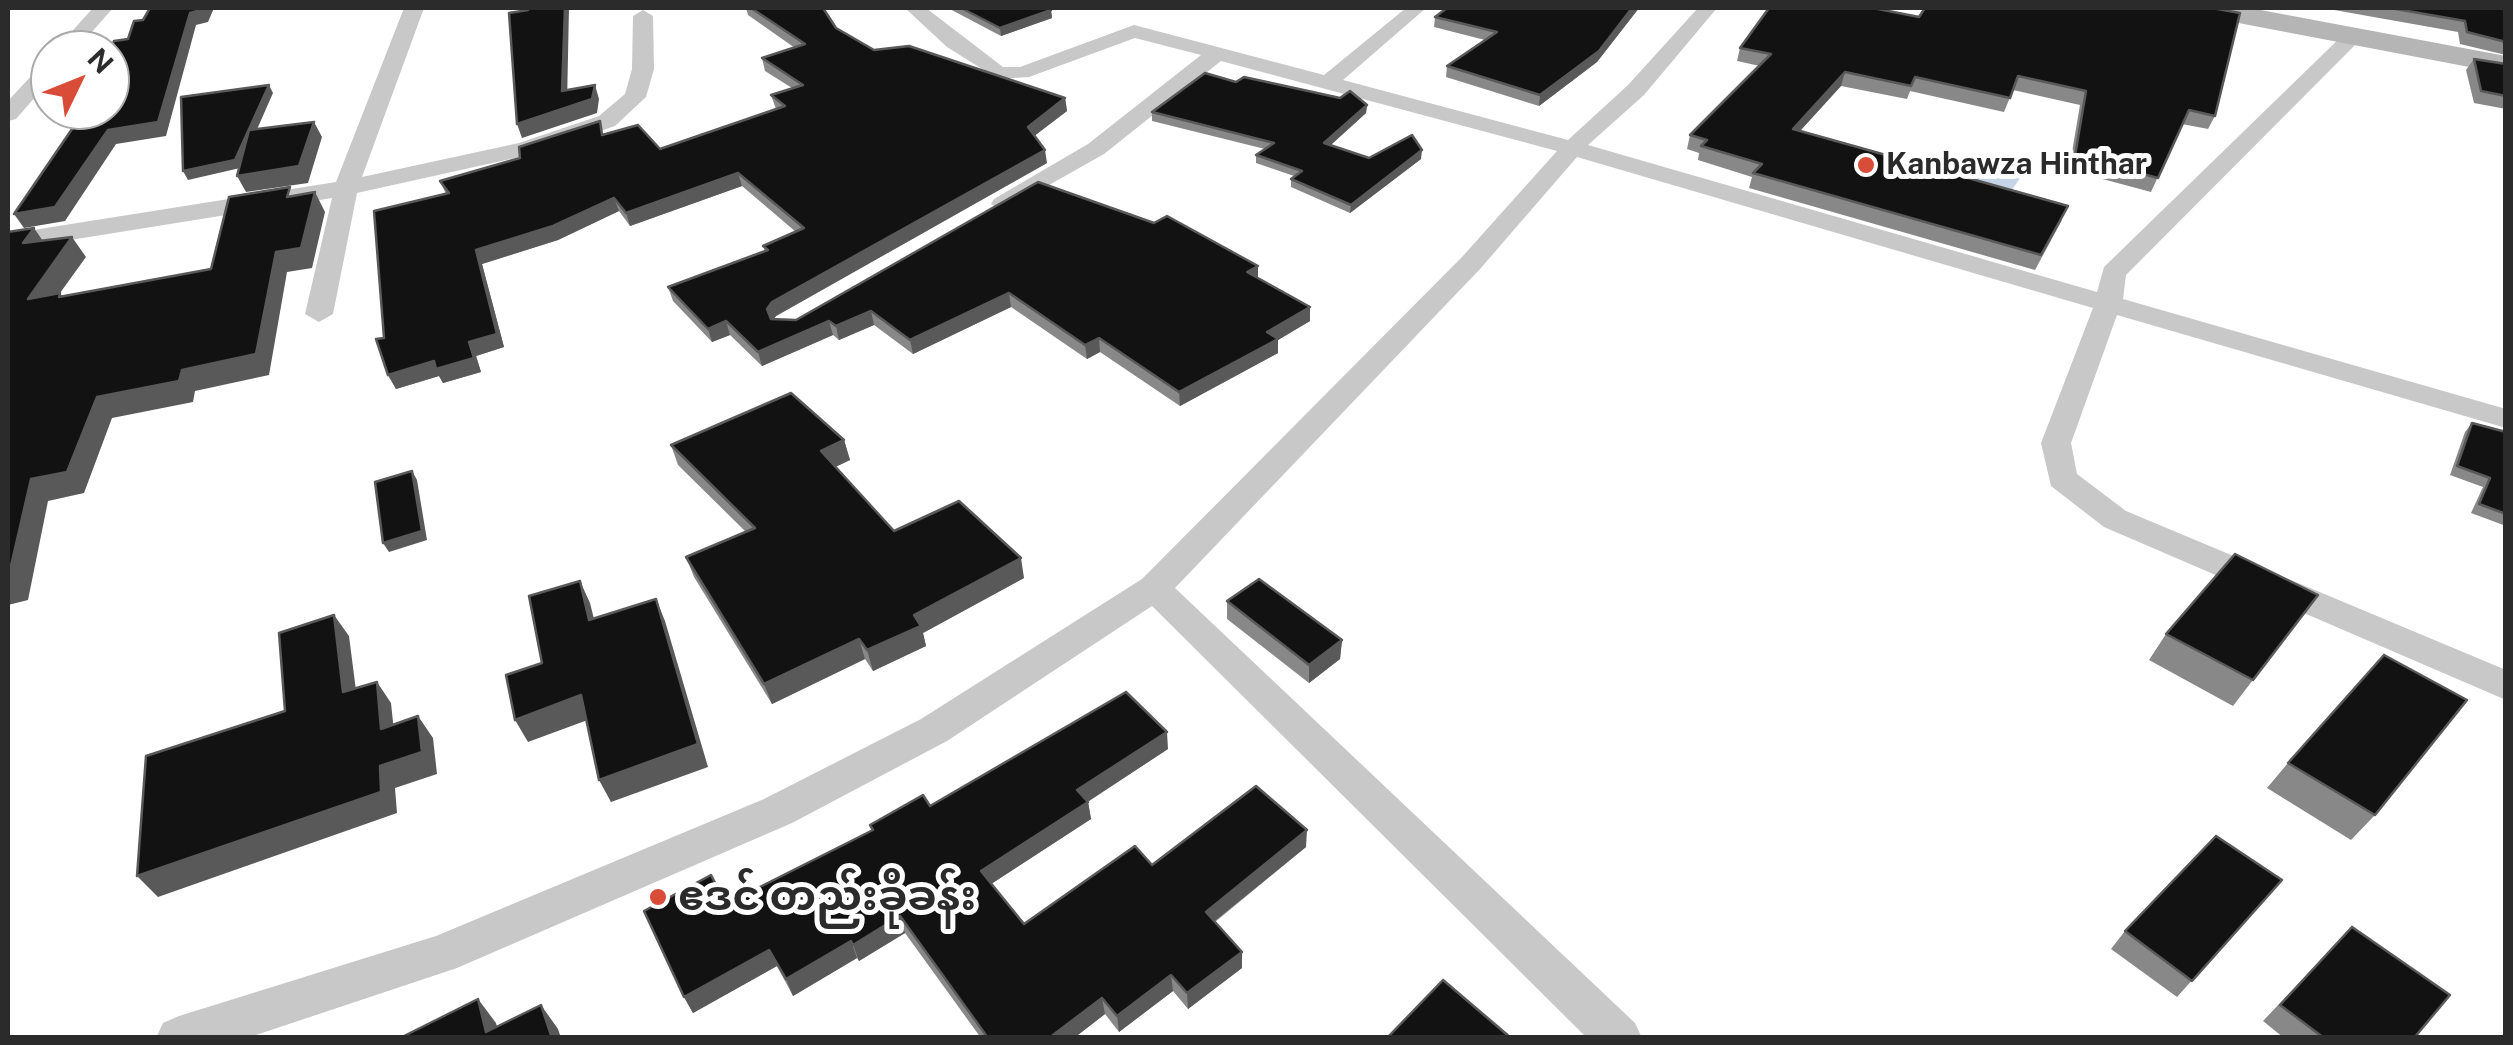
<!DOCTYPE html>
<meta charset="utf-8">
<style>
body{margin:0}
#map{position:relative;width:2513px;height:1045px;overflow:hidden;background:#fff;font-family:"Public Sans",sans-serif}
canvas{display:block}
.frame{position:absolute;inset:0;border:10px solid #2b2b2b;pointer-events:none}
.north{position:absolute;left:30px;top:30px;width:100px;height:100px;box-sizing:border-box;background:#fff;border:2px solid #aaa;border-radius:50%;rotate:47deg;font-size:28px;font-weight:700;line-height:40px;text-align:center;color:#2b2b2b}
.north::after{content:'';display:block;margin:auto;width:35px;height:45px;background:#d84c38;clip-path:polygon(50% 0,100% 100%,50% 72%,0 100%)}
</style>
<div id="map">
<canvas width="2513" height="1045"></canvas>
<div class="frame"></div>
<div class="north">N</div>
</div>
<script>
const c = document.querySelector('canvas').getContext('2d');
c.lineJoin = 'round';
function fill(path, color) {
  c.fillStyle = color;
  c.fill(path, 'evenodd');
}
function poly(rows) {
  const path = new Path2D();
  for (const r of rows) {
    path.moveTo(r[0], r[1]);
    for (let i = 2; i < r.length; i += 2) path.lineTo(r[i], r[i + 1]);
  }
  return path;
}
function strokePath(path, color, width, dash) {
  c.strokeStyle = color;
  c.lineWidth = width;
  c.lineCap = dash ? 'butt' : 'round';
  c.setLineDash(dash || []);
  c.stroke(path);
}
function drawText(font, color, halo, rows, align = 'center') {
  c.font = font + ' "Public Sans","Noto Sans Myanmar",sans-serif';
  c.lineWidth = 10;
  c.setLineDash([]);
  c.textBaseline = 'middle';
  c.strokeStyle = halo;
  c.fillStyle = color;
  for (const [text, x, y, turn = 0] of rows) {
    c.save();
    c.translate(x, y);
    c.rotate((+turn || 0) * Math.PI / 180);
    c.textAlign = isNaN(turn) ? turn : align;
    if (halo) c.strokeText(text, 0, 0);
    c.fillText(text, 0, 0);
    c.restore();
  }
}
fill(poly([
 [1945,156,2020,178,2012,190,1955,174,1958,168,1940,163]
]), '#c6d4e7');
fill(poly([
 [93,8,113,8,76,50,55,50,93,8],
 [404,8,424,8,362,177,519,143,599,116,625,94,632,69,633,16,643,10,653,16,654,69,646,97,615,126,533,154,357,193,333,314,319,322,305,314,332,198,8,250,8,234,336,182,404,8],
 [905,8,926,8,1003,67,1020,67,1134,25,1324,75,1406,8,1426,8,1343,80,1568,140,1628,85,1698,8,1717,8,1644,95,1588,145,2097,292,2104,267,2347,31,2361,31,2361,39,2126,275,2123,299,2506,409,2506,428,2117,315,2071,443,2077,474,2126,511,2506,670,2506,700,2104,527,2051,486,2041,443,2093,308,1577,157,1480,269,1175,588,1635,1023,1642,1038,1587,1038,1152,606,947,741,792,823,457,968,247,1038,156,1038,163,1023,179,1016,436,936,764,799,921,719,1142,579,1462,257,1557,151,1221,61,1104,154,1003,211,991,204,994,199,1088,144,1201,55,1135,38,1029,77,998,79,947,47,905,8],
 [50,61,50,80,16,119,8,121,8,101,43,63,50,61]
]), '#c8c8c8');
fill(poly([
 [2193,8,2250,8,2506,56,2506,74,2207,17,2193,8]
]), '#b5b5b5');
fill(poly([
 [746,8,823,8,836,28,874,50,1065,98,1067,111,1034,136,1047,163,776,316,774,319,796,320,1038,182,1258,279,1310,321,1278,340,1278,353,1180,406,1100,352,1087,359,1011,307,913,354,874,325,839,340,833,335,762,366,730,335,712,342,673,301,668,287,765,251,763,246,796,232,742,186,630,226,619,211,558,240,482,264,504,347,476,356,481,372,443,383,439,376,396,389,388,375,384,338,446,194,440,181,605,135,660,149,776,109,771,95,792,88,765,71,762,58,795,48,748,15],
 [948,8,1046,8,1051,10,1052,18,1001,36],
 [1447,8,1639,8,1597,62,1539,106,1446,77,1447,66,1485,40,1434,27,1435,17],
 [1769,8,2215,116,2208,129,2182,124,2151,192,2069,170,2080,105,2013,90,2004,112,1910,91,1907,99,1841,86,1800,131,2062,220,2035,270,1749,188,1752,177,1698,160,1699,153,1687,149,1690,135,1760,66,1737,61,1740,48],
 [2323,8,2506,8,2506,55,2460,44,2458,32],
 [2474,59,2506,64,2506,109,2474,103,2466,70],
 [1367,105,1366,113,1331,145,1369,158,1421,159,1350,213,1291,187,1291,179,1294,176,1256,163,1256,155,1265,149,1152,121,1152,112],
 [2472,423,2506,432,2506,526,2471,513,2483,487,2450,475,2465,432],
 [844,440,850,460,835,467,894,531,1024,578,923,633,926,646,873,671,865,659,772,704,694,577,686,557,746,532,678,465,671,445],
 [2318,595,2233,706,2149,660,2166,634],
 [1227,601,1342,640,1340,659,1309,683,1227,619],
 [1168,749,1088,801,1091,819,991,884,1024,924,1152,865,1306,847,1215,922,1242,952,1242,968,1188,1009,1173,991,1119,1032,1105,1014,1074,1038,981,1038,905,933,859,961,857,958,793,996,777,966,693,1013,684,997,726,904,872,831,870,825,930,806],
 [2288,763,2375,815,2351,840,2267,788],
 [2282,880,2177,997,2111,949,2125,931],
 [2352,927,2414,1038,2284,1038,2263,1021]
]), '#888');
fill(poly([
 [202,8,214,8,208,22,196,25,166,136,116,144,65,221,24,228,14,214,190,13],
 [565,8,569,8,567,104,562,91],
 [1632,8,1639,8,1597,62,1539,106,1540,95],
 [1051,10,1052,18,1001,36,1000,28],
 [1845,72,1841,86,1789,143,1793,129],
 [269,85,273,93,240,168,188,180,183,171],
 [595,85,599,99,597,113,522,138,517,124],
 [1065,98,1067,111,1029,140,1028,127],
 [1367,105,1366,113,1324,151,1324,143],
 [314,122,322,137,308,183,246,192,237,176],
 [1045,150,1047,163,776,316,771,323,767,309,772,302],
 [1422,150,1421,159,1350,213,1351,205],
 [738,173,742,186,630,226,626,213],
 [315,192,325,212,312,268,287,272,269,375,195,391,193,402,112,418,84,493,48,501,28,600,8,605,8,579,31,479,97,397,276,252],
 [614,198,619,211,558,240,482,264,504,347,476,356,481,372,443,383,439,376,396,389,388,375,469,342,476,250],
 [34,228,47,247,23,243],
 [72,237,86,257,60,293,75,314,59,297,28,299],
 [1258,266,1258,280,1247,272],
 [1009,293,1011,307,913,354,910,340],
 [1310,307,1310,321,1278,340,1278,353,1180,406,1179,392,1267,332],
 [871,311,874,325,839,340,836,326],
 [726,321,730,335,712,342,708,329],
 [829,321,833,335,762,366,758,352],
 [1099,338,1100,352,1087,359,1085,345],
 [844,440,850,460,827,471,821,451],
 [412,471,417,480,427,540,389,552,383,543],
 [1021,558,1024,578,923,633,926,646,873,671,867,650,914,615],
 [580,581,590,603,600,643,589,620],
 [656,599,665,621,708,767,611,802,599,780],
 [334,615,349,636,359,714,343,692],
 [859,639,865,659,772,704,764,684],
 [1342,640,1340,659,1309,683,1309,665],
 [377,682,391,703,396,751,381,729],
 [581,695,593,718,528,742,515,720],
 [418,716,433,738,437,774,395,788,397,813,158,897,137,876,380,766],
 [1167,732,1168,749,1080,807,1077,790],
 [1088,802,1091,819,985,888,981,871],
 [1307,830,1306,847,1206,928,1206,912],
 [900,916,905,933,859,961,853,945],
 [851,941,857,958,793,996,786,979],
 [769,950,777,966,693,1013,684,997],
 [1242,952,1242,968,1188,1009,1187,993],
 [1171,975,1173,991,1119,1032,1117,1016],
 [1102,998,1105,1014,1074,1038,1049,1038],
 [478,999,496,1023,500,1038,486,1032],
 [541,1005,558,1029,561,1038,552,1038]
]), '#595959');
const building = poly([
 [150,8,202,8,201,10,190,13,158,122,108,130,55,207,14,214,85,110,110,110,110,51,114,41,128,39,134,21,143,20,150,8],
 [528,8,565,8,562,91,595,85,592,99,517,124,509,13,528,10,528,8],
 [751,8,823,8,836,28,874,50,909,46,1065,98,1028,127,1045,150,772,302,767,309,771,319,796,320,1038,182,1154,223,1167,216,1258,266,1247,272,1310,307,1267,332,1278,339,1179,392,1099,338,1085,345,1009,293,910,340,871,311,836,326,829,321,758,352,726,321,708,329,668,287,768,250,763,246,804,228,738,173,626,213,614,198,553,226,476,250,497,334,469,342,474,358,436,369,434,361,388,375,376,339,384,338,374,211,449,193,440,181,520,158,519,147,600,121,602,135,638,125,660,149,785,106,771,95,803,85,762,58,805,44,751,8],
 [961,8,1046,8,1051,10,1000,28,961,8],
 [1447,8,1632,8,1599,51,1540,95,1447,66,1497,32,1435,17,1447,8],
 [1769,8,1873,8,1919,17,1925,8,2212,8,2240,13,2215,116,2189,110,2158,178,2075,156,2086,91,2018,76,2010,98,1915,77,1911,86,1845,72,1793,129,2068,206,2041,255,1753,173,1762,164,1701,146,1707,140,1690,135,1771,54,1740,48,1769,8],
 [2390,8,2506,8,2506,42,2467,32,2465,21,2390,8],
 [2474,59,2506,64,2506,96,2481,91,2474,59],
 [1205,73,1236,82,1244,77,1340,98,1350,91,1367,105,1324,143,1369,158,1412,135,1422,150,1351,205,1291,179,1302,171,1256,155,1274,143,1152,112,1205,73],
 [269,85,235,160,183,171,181,97,269,85],
 [314,122,299,166,237,176,249,130,314,122],
 [290,187,287,197,315,192,301,248,276,252,256,354,182,370,179,381,97,397,67,472,31,479,8,579,8,232,34,228,23,243,72,237,28,299,60,293,59,297,211,269,229,197,290,187],
 [791,393,844,440,821,451,894,531,959,501,1021,558,914,615,921,626,867,650,859,639,764,684,686,557,755,528,671,445,791,393],
 [2472,423,2506,432,2506,514,2479,504,2490,478,2457,466,2472,423],
 [412,471,422,531,383,543,375,482,412,471],
 [2235,554,2318,595,2253,680,2166,634,2235,554],
 [1259,579,1342,640,1309,665,1227,601,1259,579],
 [580,581,589,620,656,599,698,744,599,780,581,695,515,720,506,675,542,663,529,596,580,581],
 [334,615,343,692,377,682,381,729,418,716,422,752,380,766,381,792,137,876,146,756,285,711,279,633,334,615],
 [2384,655,2467,700,2375,815,2288,763,2384,655],
 [1126,692,1167,732,1077,790,1088,802,981,871,1024,924,1135,846,1152,865,1256,786,1307,830,1206,912,1242,952,1187,993,1171,975,1117,1016,1102,998,1049,1038,988,1038,900,916,853,945,851,941,786,979,769,950,684,997,644,911,711,875,726,904,873,830,870,825,923,795,930,806,1126,692],
 [2216,836,2282,880,2192,981,2125,931,2216,836],
 [2352,927,2450,995,2414,1038,2324,1038,2280,1005,2352,927],
 [1443,980,1511,1038,1387,1038,1443,980],
 [478,999,486,1032,541,1005,552,1038,400,1038,478,999]
]);
fill(building, '#121212');
strokePath(building, '#595959', 2.5);
for (const [x, y, r, color] of [
 [1866,165,10,"#d84c38"],
 [658,897,10,"#d84c38"]
]) {
  const dot = new Path2D();
  dot.arc(x, y, r, 0, 2 * Math.PI);
  c.fillStyle = color;
  c.fill(dot);
  strokePath(dot, '#fff', 4);
}
drawText('bold 30px', '#2b2b2b', '#fff', [
 ["Kanbawza Hinthar",1886,165]
], 'left');
drawText('bold 42px', '#2b2b2b', '#fff', [
 ["ဧဒင် တည်းခိုခန်း",678,897]
], 'left');
</script>
